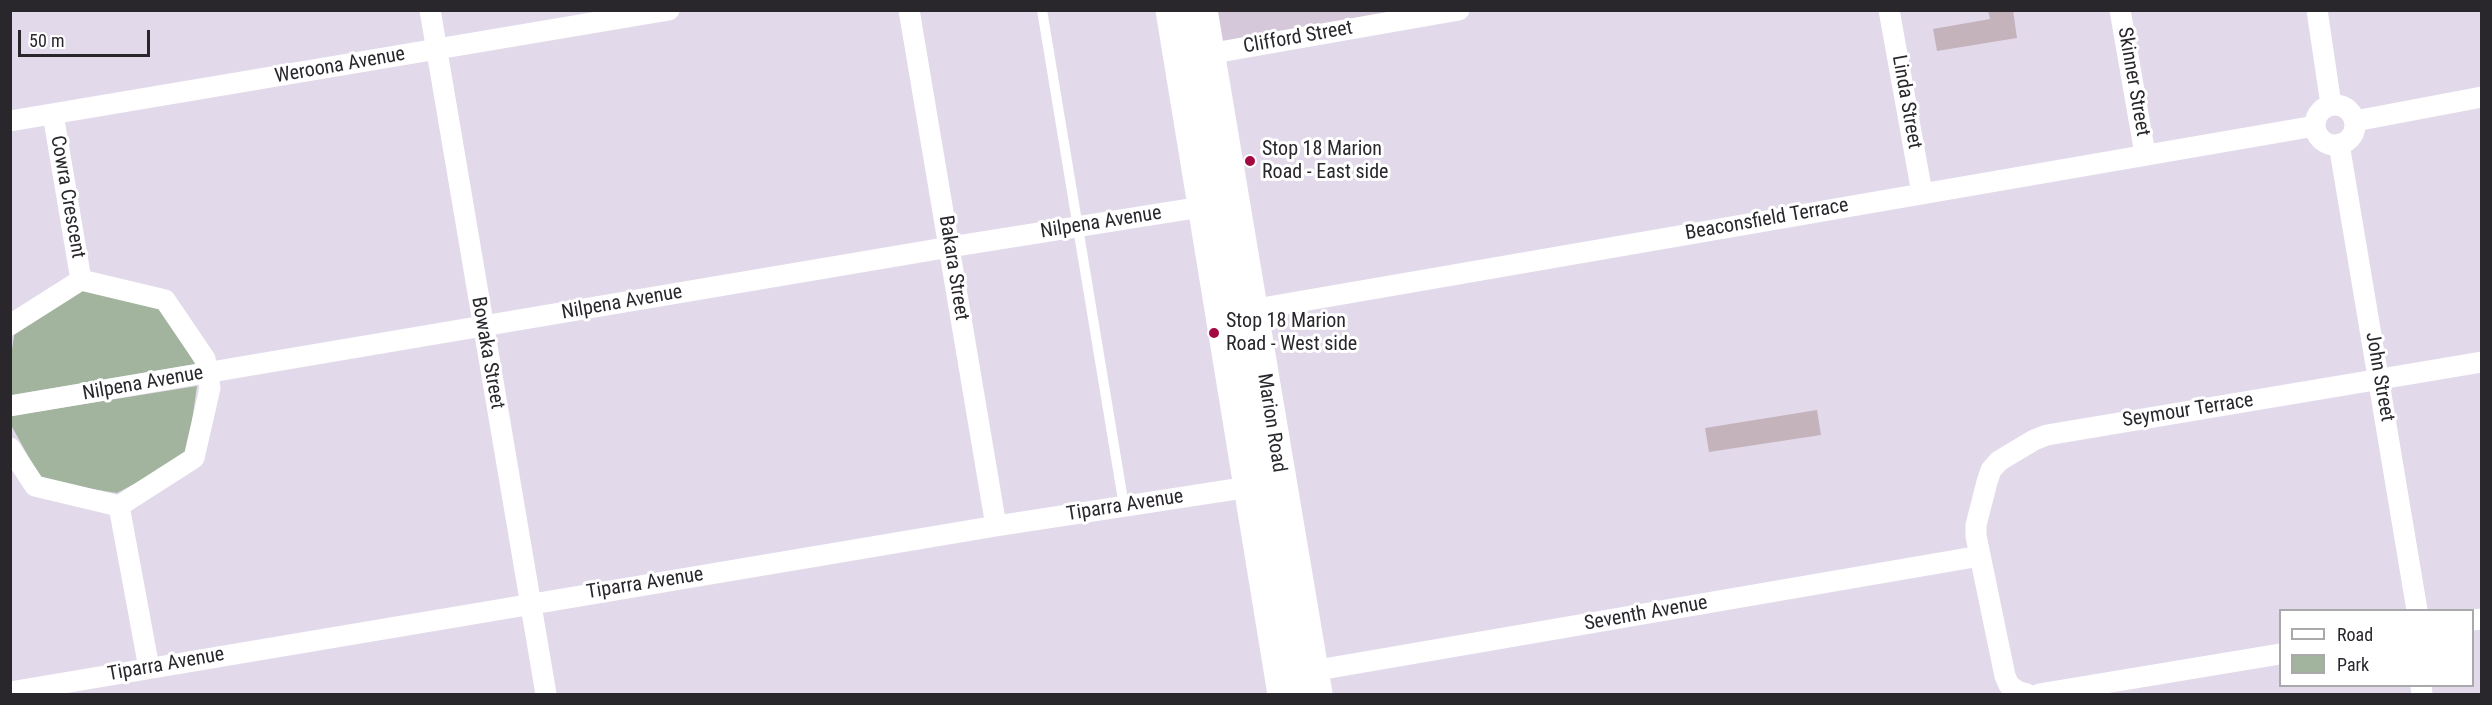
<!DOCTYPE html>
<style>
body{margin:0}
#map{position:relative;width:2492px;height:705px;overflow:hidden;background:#e2daeb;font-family:"Roboto Condensed",sans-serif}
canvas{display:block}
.frame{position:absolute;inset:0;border:12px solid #29262c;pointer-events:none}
.legend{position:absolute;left:2279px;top:609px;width:195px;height:78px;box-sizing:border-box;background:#fff;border:2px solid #a9a8ab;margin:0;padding:8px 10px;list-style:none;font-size:18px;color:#29262c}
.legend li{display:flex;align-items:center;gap:12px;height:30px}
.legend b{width:30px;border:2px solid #a9a8ab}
.scale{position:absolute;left:18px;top:30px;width:132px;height:27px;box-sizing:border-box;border:3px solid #29262c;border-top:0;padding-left:8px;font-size:18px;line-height:21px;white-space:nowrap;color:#29262c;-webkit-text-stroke:4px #fff;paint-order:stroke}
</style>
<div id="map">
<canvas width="2492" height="705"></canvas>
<div class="frame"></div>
<ul class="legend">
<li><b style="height:8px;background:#fff"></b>Road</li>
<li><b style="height:16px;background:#a2b49d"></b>Park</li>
</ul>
<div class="scale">50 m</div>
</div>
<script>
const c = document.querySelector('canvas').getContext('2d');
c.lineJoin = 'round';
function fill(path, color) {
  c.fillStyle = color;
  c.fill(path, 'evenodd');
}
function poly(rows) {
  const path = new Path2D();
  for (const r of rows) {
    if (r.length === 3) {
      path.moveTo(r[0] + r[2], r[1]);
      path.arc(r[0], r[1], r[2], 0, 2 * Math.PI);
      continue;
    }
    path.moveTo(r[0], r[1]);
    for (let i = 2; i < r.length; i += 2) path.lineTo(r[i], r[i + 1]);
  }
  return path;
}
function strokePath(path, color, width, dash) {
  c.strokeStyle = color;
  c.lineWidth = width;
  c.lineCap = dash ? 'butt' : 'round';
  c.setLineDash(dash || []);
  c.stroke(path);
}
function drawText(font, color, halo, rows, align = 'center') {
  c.font = font + ' "Roboto Condensed",sans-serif';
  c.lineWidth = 6;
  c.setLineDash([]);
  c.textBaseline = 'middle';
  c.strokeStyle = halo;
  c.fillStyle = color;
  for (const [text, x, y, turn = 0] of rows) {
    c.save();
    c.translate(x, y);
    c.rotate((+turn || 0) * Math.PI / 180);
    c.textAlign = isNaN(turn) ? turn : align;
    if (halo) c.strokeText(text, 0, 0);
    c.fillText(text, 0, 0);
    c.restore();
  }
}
fill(poly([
 [1388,10,1390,18,1207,45,1201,11]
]), '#d6c8db');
fill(poly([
 [81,289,162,304,195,364,11,395,11,356,15,330],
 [197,386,187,456,117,493,42,481,11,425,10,416]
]), '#a2b49d');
fill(poly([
 [1988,10,2013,10,2017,38,1937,51,1933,29,1990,19],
 [1817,410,1821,435,1709,452,1705,428]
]), '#c5b3bc');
strokePath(poly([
 [1042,10,1124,506]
]), '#fff', 10);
strokePath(poly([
 [430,10,546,694],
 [909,10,996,526],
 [1889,10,1922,193],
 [2120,10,2145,154],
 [2317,10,2331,105],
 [1208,54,1459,10],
 [2335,125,20],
 [53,114,81,280],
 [10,121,669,10],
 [2355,121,2482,97],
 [2339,144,2417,610],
 [1239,312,2315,126],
 [10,325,81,280,165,300,205,359,210,388,194,458,119,506,35,486,10,448],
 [10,406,950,247,1214,205],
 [119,506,149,668],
 [2472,620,2482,619],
 [1312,671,1980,556],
 [2421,686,2422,694],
 [10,692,996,526,1262,485],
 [2027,694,2019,692,2009,685,2005,676,1976,536,1976,525,1987,482,1991,470,1999,461,2034,440,2047,435,2482,362],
 [2039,694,2280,654]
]), '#fff', 21);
strokePath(poly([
 [1172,10,1284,694],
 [1201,10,1316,694]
]), '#fff', 33);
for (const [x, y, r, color] of [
 [1250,161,6,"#a30841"],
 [1214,333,6,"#a30841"]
]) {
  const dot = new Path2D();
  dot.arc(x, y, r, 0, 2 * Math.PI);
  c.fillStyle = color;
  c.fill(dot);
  strokePath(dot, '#fff', 2);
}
drawText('20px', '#29262c', '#fff', [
 ["Clifford Street",1298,38,-10],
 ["Weroona Avenue",340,66,-10],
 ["Skinner Street",2133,82,80],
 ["Linda Street",1906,102,80],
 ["Cowra Crescent",67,197,80],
 ["Beaconsfield Terrace",1767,220,-10],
 ["Nilpena Avenue",1101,223,-9],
 ["Bakara Street",953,268,81],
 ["Nilpena Avenue",622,303,-10],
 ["Bowaka Street",487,353,80],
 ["John Street",2379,377,80],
 ["Nilpena Avenue",143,384,-10],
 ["Seymour Terrace",2188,411,-9],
 ["Marion Road",1271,423,81],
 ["Tiparra Avenue",1125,506,-9],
 ["Tiparra Avenue",645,584,-9],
 ["Seventh Avenue",1646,614,-10],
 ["Tiparra Avenue",166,665,-10]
]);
drawText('20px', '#29262c', '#fff', [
 ["Stop 18 Marion",1262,150],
 ["Road - East side",1262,173],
 ["Stop 18 Marion",1226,322],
 ["Road - West side",1226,345]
], 'left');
</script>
